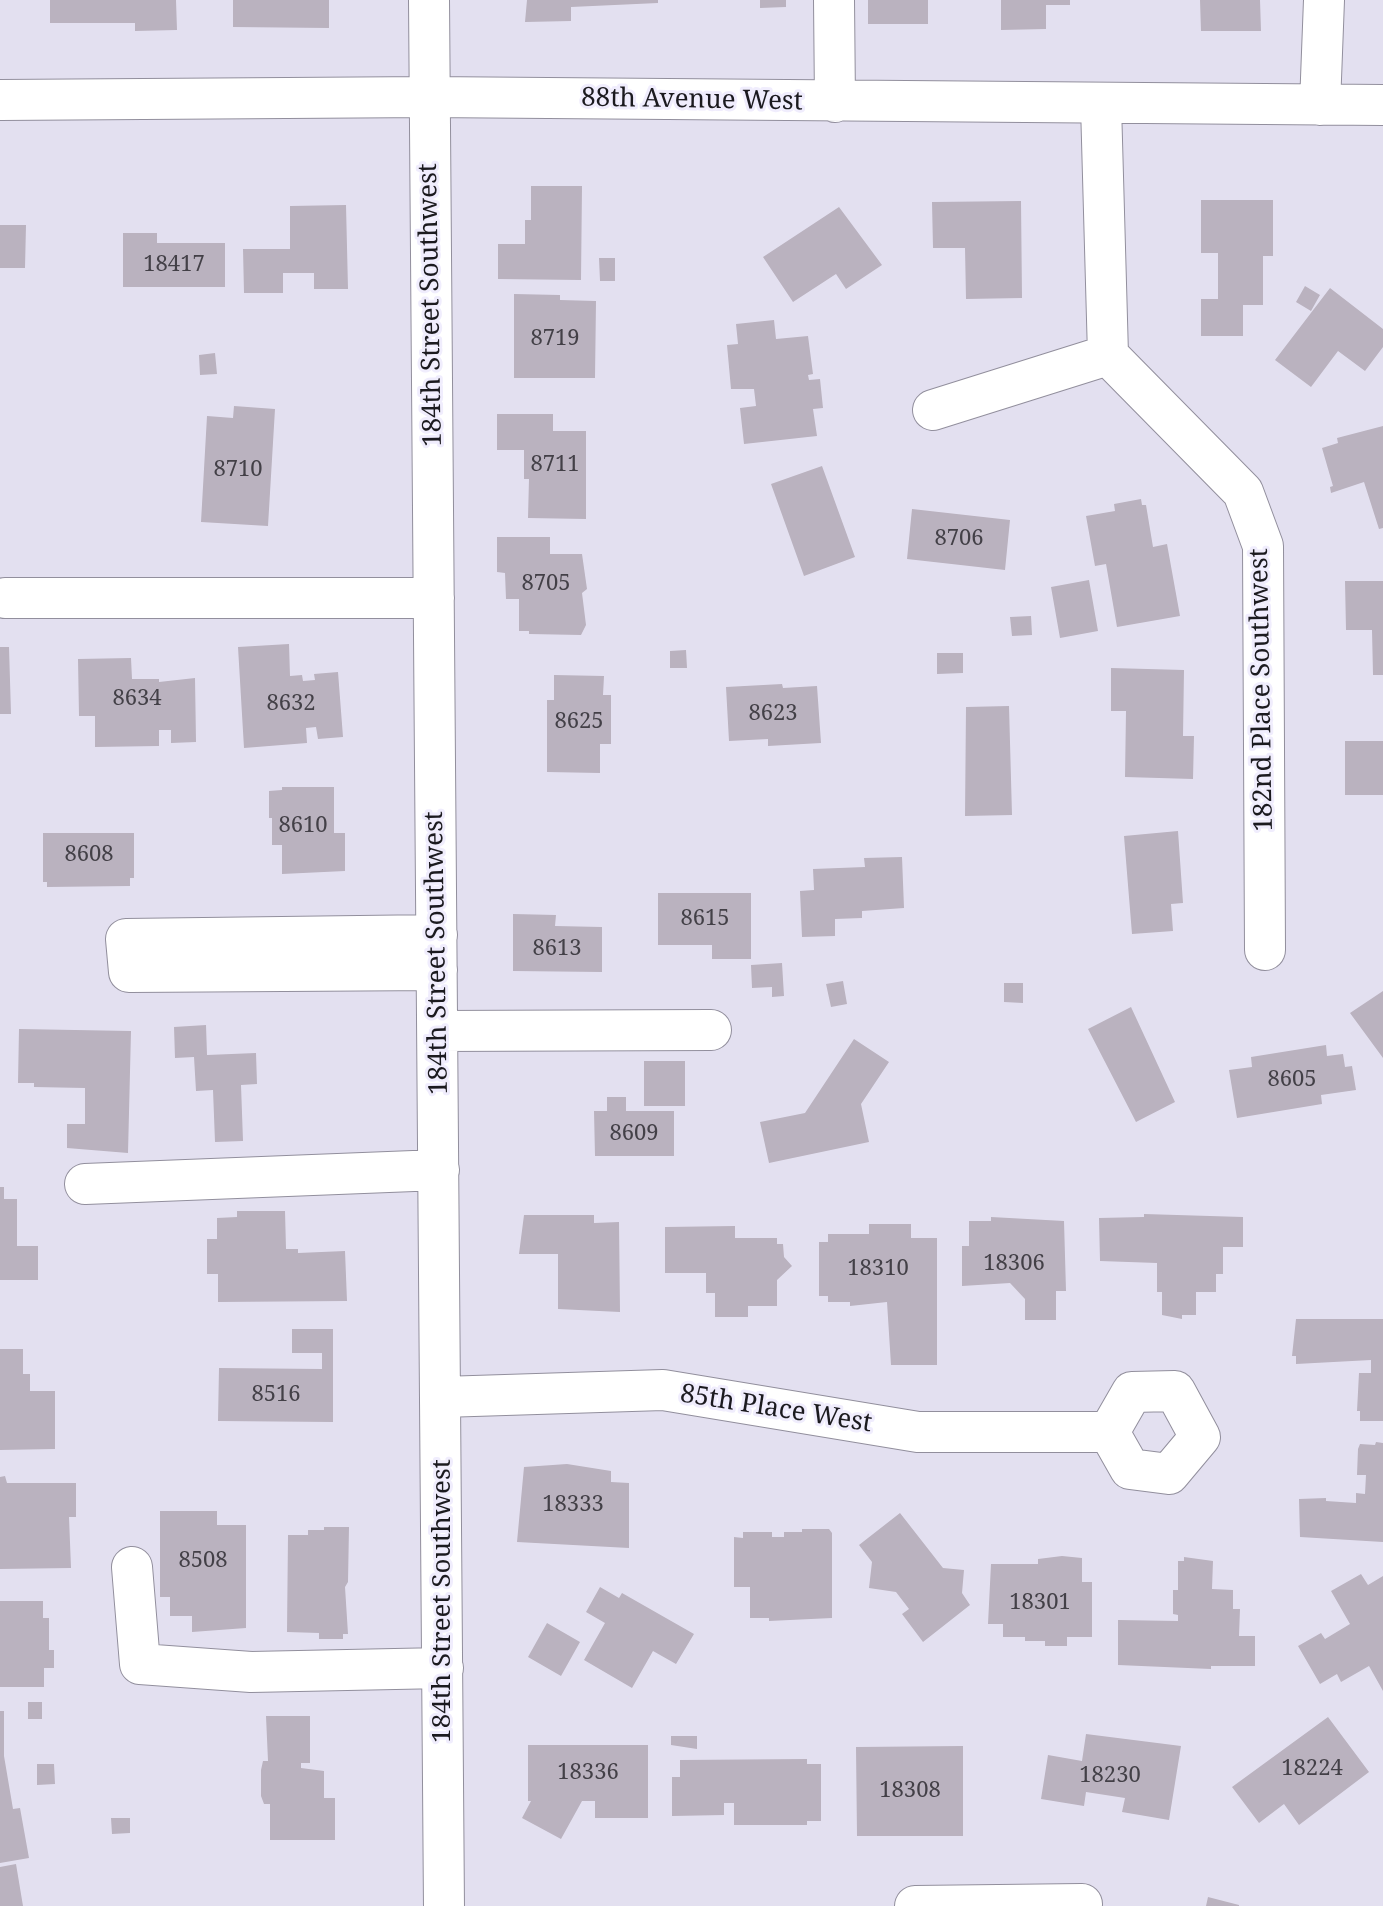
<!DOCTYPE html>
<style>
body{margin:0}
canvas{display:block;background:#e3e0f0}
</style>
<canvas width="1383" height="1906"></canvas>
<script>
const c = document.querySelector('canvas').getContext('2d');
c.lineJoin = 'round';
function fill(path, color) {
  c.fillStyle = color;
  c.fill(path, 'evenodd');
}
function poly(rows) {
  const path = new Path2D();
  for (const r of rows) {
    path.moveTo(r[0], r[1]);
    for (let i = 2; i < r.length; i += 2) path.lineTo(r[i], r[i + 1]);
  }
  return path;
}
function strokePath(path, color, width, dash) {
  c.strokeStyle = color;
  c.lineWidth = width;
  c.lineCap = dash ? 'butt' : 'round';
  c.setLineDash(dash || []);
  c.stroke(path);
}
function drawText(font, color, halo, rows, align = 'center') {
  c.font = font + ' "Noto Serif",serif';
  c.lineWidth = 6;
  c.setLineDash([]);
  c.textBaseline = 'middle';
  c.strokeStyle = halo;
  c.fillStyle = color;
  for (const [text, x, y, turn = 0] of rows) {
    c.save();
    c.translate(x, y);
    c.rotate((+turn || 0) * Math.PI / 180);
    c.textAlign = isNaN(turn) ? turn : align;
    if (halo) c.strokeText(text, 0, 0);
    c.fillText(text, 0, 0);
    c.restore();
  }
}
fill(poly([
 [50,0,176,0,177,30,135,31,135,23,50,23],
 [233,0,329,0,329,28,233,27],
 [527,0,658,0,658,3,571,7,571,21,525,22],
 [760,0,786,0,786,7,760,8],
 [868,0,928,0,928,24,868,24],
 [1001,0,1070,0,1070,5,1046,5,1046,29,1001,30],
 [1200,0,1260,0,1261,31,1201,31],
 [531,186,582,186,581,280,498,279,498,244,525,244,525,220,531,220],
 [1201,200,1273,200,1273,256,1263,256,1263,305,1243,305,1243,336,1201,336,1201,299,1218,299,1218,253,1201,253],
 [1021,201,1022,298,966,299,965,248,933,248,932,202],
 [346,205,348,289,314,289,314,273,283,273,283,293,244,293,243,249,290,249,290,206],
 [839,207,882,265,846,289,836,274,793,302,763,257],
 [0,225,26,225,25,268,0,268],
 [123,233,157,233,157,243,225,243,225,287,123,287],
 [599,258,615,258,615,281,600,281],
 [1305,286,1320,295,1311,311,1296,302],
 [1330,288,1383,329,1383,347,1365,371,1338,351,1311,387,1275,360],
 [514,294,560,295,560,300,596,301,595,378,514,378],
 [774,320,776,339,808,336,813,374,808,375,809,380,820,379,823,408,813,409,817,436,744,444,740,408,756,406,754,389,731,389,727,345,738,344,736,324],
 [215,353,217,374,200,375,199,355],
 [234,406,275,409,268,526,201,522,207,416,233,418],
 [497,414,553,414,553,431,586,431,586,519,528,518,529,479,524,479,524,450,497,450],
 [1383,426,1383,528,1379,529,1364,482,1331,493,1330,487,1333,486,1322,448,1338,443,1337,438],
 [822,466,855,557,804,576,771,484],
 [1141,499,1142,505,1146,505,1153,547,1167,544,1180,616,1117,627,1106,564,1095,566,1086,516,1115,511,1114,504],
 [912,509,1010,520,1005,570,907,559],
 [497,537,550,537,550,554,582,554,587,589,582,593,586,625,581,635,529,634,529,631,519,631,519,599,506,599,505,573,497,572],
 [1089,580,1098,631,1060,638,1051,587],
 [1345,581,1383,581,1383,675,1373,675,1372,630,1346,630],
 [1031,616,1032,635,1012,636,1010,617],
 [289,644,290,676,302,675,303,681,315,680,314,674,338,672,343,737,318,739,316,727,306,728,307,743,244,748,238,647],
 [0,647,9,647,11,714,0,714],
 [686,650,687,668,670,668,670,651],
 [937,653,963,653,963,673,937,674],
 [131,658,132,679,159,679,159,682,195,678,196,742,171,743,171,730,159,730,159,746,95,747,95,716,79,716,78,659],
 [1111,668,1184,670,1183,736,1194,736,1193,779,1125,777,1126,711,1111,711],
 [554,675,604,676,603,695,611,695,611,744,600,744,600,773,547,772,547,700,554,700],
 [782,684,783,688,817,686,821,743,768,746,768,739,729,741,726,687],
 [1009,706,1012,815,965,816,966,707],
 [1345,741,1383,741,1383,795,1345,795],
 [282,787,334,787,334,833,345,833,345,871,282,874,282,845,272,845,272,818,269,818,269,791,282,790],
 [1178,831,1183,903,1171,904,1173,931,1132,934,1124,836],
 [43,833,134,833,134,878,130,878,130,886,47,887,47,882,43,882],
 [902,857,904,908,862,911,862,918,835,919,835,936,802,937,800,891,814,890,813,869,865,867,864,858],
 [658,893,751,893,751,959,712,959,712,945,658,945],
 [513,914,556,915,555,926,602,927,602,972,513,971],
 [782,963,784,996,772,997,772,987,752,988,751,965],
 [843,981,847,1004,831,1007,826,984],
 [1004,983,1023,983,1023,1003,1004,1002],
 [1383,991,1383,1058,1350,1013],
 [1131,1007,1175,1102,1136,1122,1088,1029],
 [206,1025,207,1055,256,1053,257,1084,241,1085,243,1141,215,1142,213,1090,196,1091,194,1057,175,1058,174,1027],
 [19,1029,131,1031,128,1153,67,1148,67,1124,85,1124,85,1088,34,1087,34,1083,18,1083],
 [854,1039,889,1062,861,1104,869,1142,769,1163,760,1122,805,1113],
 [1326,1045,1327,1056,1343,1054,1345,1067,1352,1066,1356,1090,1321,1095,1322,1104,1237,1118,1229,1070,1252,1067,1251,1057],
 [644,1061,685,1061,685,1106,644,1106],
 [607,1097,626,1097,626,1111,674,1111,674,1156,595,1156,594,1111,607,1111],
 [0,1187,4,1187,4,1199,17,1199,17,1246,38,1246,38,1280,0,1280],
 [237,1211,285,1211,286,1249,298,1249,298,1253,345,1251,347,1301,218,1302,218,1274,207,1274,207,1239,217,1239,217,1218,237,1217],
 [1144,1214,1243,1217,1243,1247,1223,1247,1223,1274,1216,1274,1216,1292,1196,1292,1196,1315,1182,1315,1182,1319,1162,1315,1162,1292,1157,1292,1157,1263,1100,1261,1099,1218,1144,1217],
 [524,1215,594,1215,594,1223,619,1222,620,1312,558,1309,558,1254,519,1254],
 [991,1217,1064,1221,1066,1291,1056,1291,1056,1320,1025,1320,1025,1299,1010,1283,962,1286,962,1246,969,1246,969,1221,991,1221],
 [869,1224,911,1224,911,1238,937,1238,937,1365,891,1365,887,1302,850,1306,850,1302,828,1302,828,1296,819,1296,819,1242,828,1242,828,1234,869,1234],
 [735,1226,735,1238,777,1238,777,1244,783,1244,784,1257,792,1266,777,1280,777,1306,748,1306,748,1317,715,1317,715,1293,706,1293,706,1273,665,1273,665,1227],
 [1296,1319,1383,1319,1383,1421,1360,1421,1360,1411,1357,1411,1359,1373,1371,1373,1371,1360,1296,1364,1296,1356,1292,1356],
 [292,1329,333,1329,333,1422,218,1421,219,1368,322,1369,322,1353,292,1353],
 [0,1349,23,1349,23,1374,30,1374,30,1391,55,1391,55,1449,0,1450],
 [1376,1442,1383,1443,1383,1542,1300,1537,1299,1499,1326,1498,1326,1501,1356,1503,1356,1493,1365,1494,1366,1475,1357,1475,1358,1449,1360,1444,1375,1445],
 [567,1464,611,1471,611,1482,629,1483,629,1548,517,1542,524,1467],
 [5,1476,7,1483,76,1483,76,1517,69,1517,71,1568,0,1569,0,1477],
 [160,1511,217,1511,217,1525,246,1525,246,1628,192,1632,192,1616,170,1616,170,1597,160,1597],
 [900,1513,943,1568,964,1570,962,1593,970,1605,923,1642,902,1614,909,1609,896,1592,869,1588,872,1562,859,1545],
 [324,1527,349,1527,348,1582,345,1587,348,1634,343,1634,343,1639,319,1639,319,1633,287,1632,288,1535,308,1535,308,1530,324,1530],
 [802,1529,829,1529,832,1533,832,1618,769,1621,769,1618,750,1618,750,1587,734,1587,734,1537,743,1538,743,1532,772,1532,772,1537,784,1537,784,1532,802,1532],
 [1062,1556,1082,1558,1082,1582,1092,1582,1092,1637,1067,1637,1067,1646,1045,1646,1045,1641,1025,1641,1025,1637,1003,1637,1003,1624,988,1624,991,1564,1038,1564,1038,1559],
 [1184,1557,1213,1561,1212,1589,1233,1590,1233,1609,1240,1609,1239,1636,1255,1636,1255,1666,1211,1666,1211,1669,1118,1665,1118,1620,1178,1621,1178,1615,1173,1614,1173,1590,1178,1590,1178,1561,1184,1561],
 [1361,1574,1368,1585,1383,1576,1383,1691,1369,1666,1341,1682,1337,1674,1320,1684,1298,1646,1321,1633,1325,1639,1350,1624,1331,1591],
 [600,1587,619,1598,622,1593,694,1634,676,1664,653,1651,632,1688,584,1660,605,1623,586,1612],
 [0,1601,43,1601,43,1618,49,1618,49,1650,54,1650,54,1668,44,1668,44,1687,0,1687],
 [547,1623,580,1642,561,1676,528,1657],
 [28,1702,42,1702,42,1719,28,1719],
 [0,1711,4,1711,4,1756,13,1809,20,1808,29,1858,0,1863],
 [266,1716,310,1716,310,1763,301,1763,301,1768,324,1771,324,1798,335,1798,335,1840,270,1840,270,1804,264,1804,261,1796,261,1770,263,1761,268,1761],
 [1328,1717,1369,1772,1299,1825,1284,1804,1259,1823,1232,1787],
 [1086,1734,1181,1746,1169,1820,1122,1812,1125,1798,1086,1792,1084,1806,1041,1799,1048,1755,1082,1761],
 [671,1736,697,1736,697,1749,671,1745],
 [528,1745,648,1745,648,1818,595,1818,595,1801,582,1801,561,1839,522,1818,531,1801,528,1801],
 [963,1746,963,1836,857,1836,856,1747],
 [807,1759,807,1764,821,1764,821,1821,807,1821,807,1825,734,1825,734,1803,724,1803,724,1815,672,1816,672,1777,680,1777,680,1760],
 [37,1764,54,1764,55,1784,37,1785],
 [111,1818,130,1818,130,1833,112,1834],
 [16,1864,23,1906,0,1906,0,1867],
 [1208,1897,1239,1905,1239,1906,1206,1906]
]), '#bab2bf');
const minor = poly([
 [429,0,444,1906],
 [834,0,835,102],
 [0,100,429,97,1383,105],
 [1101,105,1108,355,1243,492,1263,546,1265,950],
 [1320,105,1324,0],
 [933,410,1108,355],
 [5,598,434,598],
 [437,935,126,939,129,972,437,970],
 [438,1031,711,1030],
 [85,1184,439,1170],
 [442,1397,663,1390,918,1432,1109,1432,1132,1392,1175,1391,1200,1437,1169,1474,1130,1469,1109,1432],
 [132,1567,140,1664,251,1672,443,1668],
 [915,1906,1082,1904]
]);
strokePath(minor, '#928f9d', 42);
strokePath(minor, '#fff', 40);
drawText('22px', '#434047', null, [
 ["18417",174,265],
 ["8719",555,339],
 ["8711",555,465],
 ["8710",238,470],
 ["8706",959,539],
 ["8705",546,584],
 ["8634",137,699],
 ["8632",291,704],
 ["8623",773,714],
 ["8625",579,722],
 ["8610",303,826],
 ["8608",89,855],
 ["8615",705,919],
 ["8613",557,949],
 ["8605",1292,1080],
 ["8609",634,1134],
 ["18306",1014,1264],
 ["18310",878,1269],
 ["8516",276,1395],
 ["18333",573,1505],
 ["8508",203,1561],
 ["18301",1040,1603],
 ["18224",1312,1769],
 ["18336",588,1773],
 ["18230",1110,1776],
 ["18308",910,1791]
]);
drawText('26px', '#1b1a1f', '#f0edfd', [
 ["88th Avenue West",692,100,1],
 ["184th Street Southwest",431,305,-91],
 ["182nd Place Southwest",1262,690,-91],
 ["184th Street Southwest",437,953,-91],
 ["85th Place West",776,1409,9],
 ["184th Street Southwest",443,1601,-90]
]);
</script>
